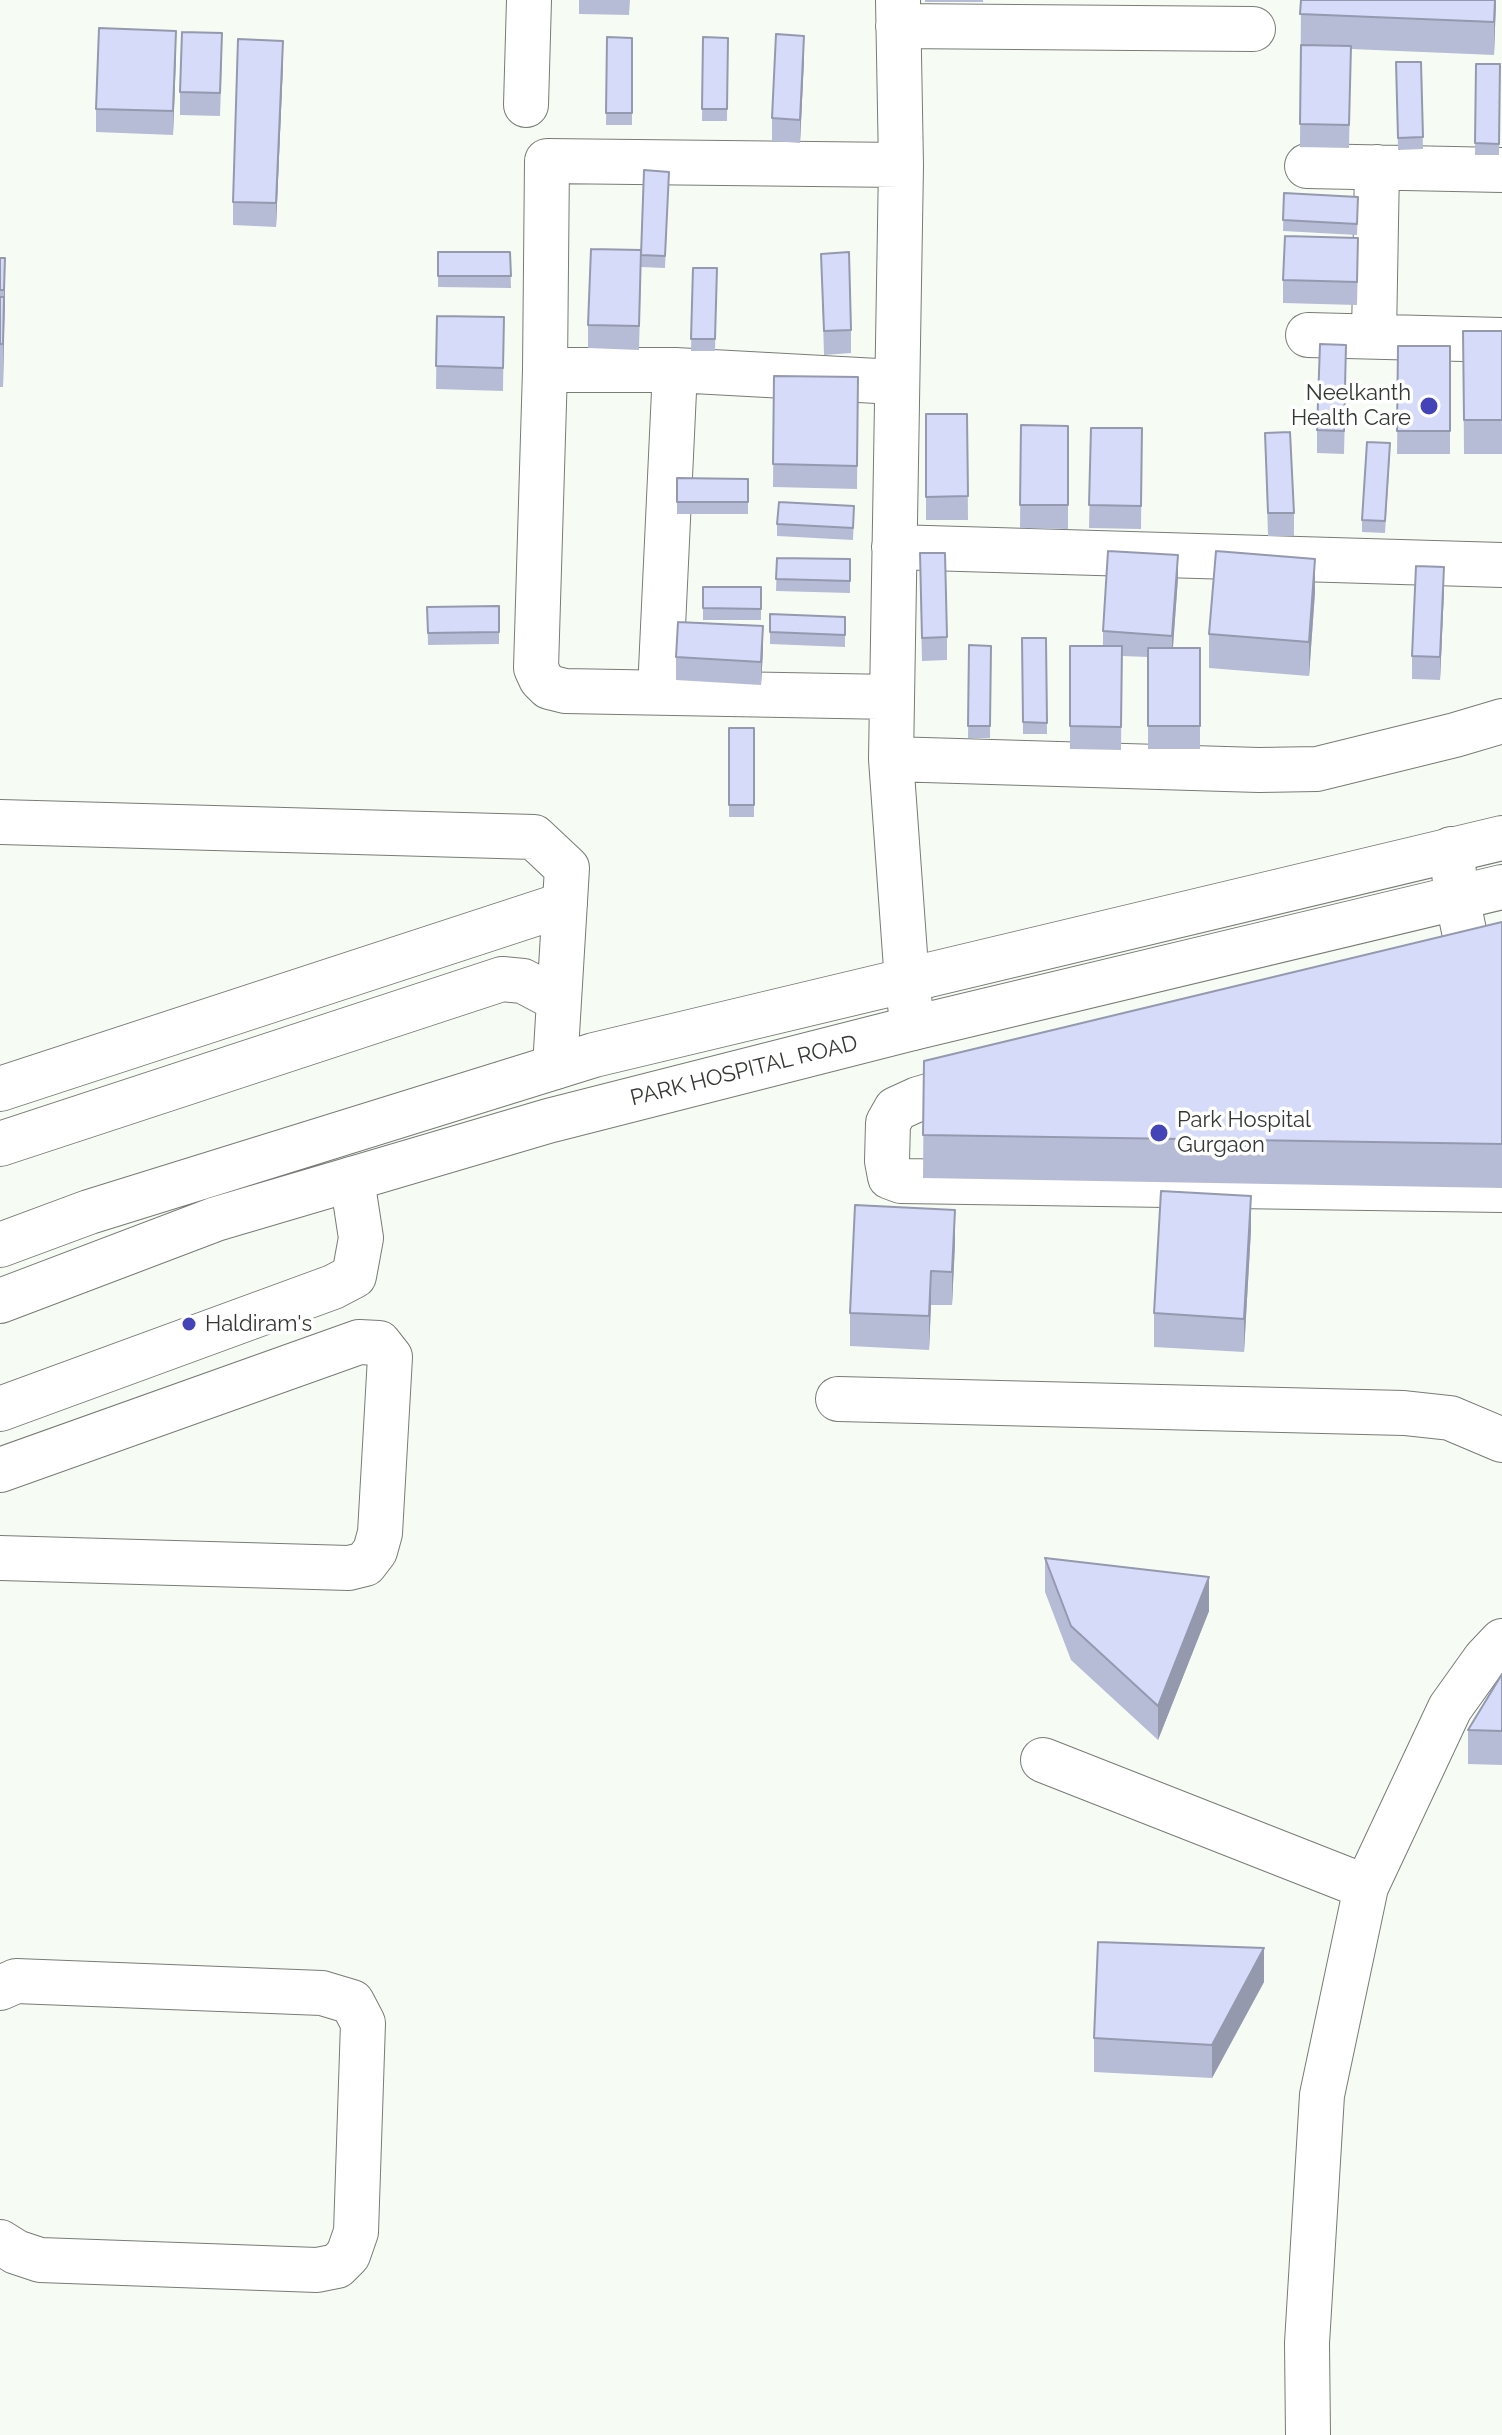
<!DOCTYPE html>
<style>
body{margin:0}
canvas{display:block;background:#f6fcf4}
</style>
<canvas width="1502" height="2435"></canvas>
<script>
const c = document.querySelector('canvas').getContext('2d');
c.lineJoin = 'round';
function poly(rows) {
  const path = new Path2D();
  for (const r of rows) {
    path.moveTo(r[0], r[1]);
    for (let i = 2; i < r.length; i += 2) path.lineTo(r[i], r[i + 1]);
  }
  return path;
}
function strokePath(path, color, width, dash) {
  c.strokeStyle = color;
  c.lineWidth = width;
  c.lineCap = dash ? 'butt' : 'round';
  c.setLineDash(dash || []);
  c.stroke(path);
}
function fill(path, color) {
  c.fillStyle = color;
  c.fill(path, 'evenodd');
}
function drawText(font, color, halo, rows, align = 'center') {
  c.font = font + ' Raleway,sans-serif';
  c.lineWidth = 7;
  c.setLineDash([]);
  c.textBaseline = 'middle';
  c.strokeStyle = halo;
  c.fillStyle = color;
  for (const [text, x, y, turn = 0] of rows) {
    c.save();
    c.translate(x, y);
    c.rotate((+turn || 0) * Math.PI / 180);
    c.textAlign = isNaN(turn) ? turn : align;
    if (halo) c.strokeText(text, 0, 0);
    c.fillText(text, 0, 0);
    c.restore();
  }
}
const minor = poly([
 [898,0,901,165,891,759,907,982,913,1028],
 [898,26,1253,29],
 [526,105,529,0],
 [1307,166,1502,170],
 [1308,335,1502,340],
 [1374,336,1377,167],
 [545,370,675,370,896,382],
 [894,547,1502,565],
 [660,691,675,370],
 [892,697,565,691,549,687,541,679,536,668,545,370,547,161,901,165],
 [891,759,1259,770,1317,769,1455,735,1502,721],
 [0,822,534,837,567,868,555,1067],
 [1451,849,1457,897,1470,960],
 [980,1081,918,1099,896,1109,888,1123,887,1161,890,1177,901,1181,1502,1190],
 [0,1089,565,904],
 [0,1144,502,979,523,981,559,1000],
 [838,1399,1404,1413,1450,1418,1502,1440],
 [0,1409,333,1287,354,1276,361,1238,352,1179],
 [0,1470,359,1342,379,1343,390,1357,380,1533,375,1551,365,1564,349,1568,0,1558],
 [1043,1760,1366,1887],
 [0,1988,16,1981,322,1993,352,2002,363,2023,356,2232,348,2255,337,2266,317,2270,40,2260,16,2252,0,2242],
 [1308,2435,1307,2343,1322,2095,1366,1887,1450,1708,1485,1659,1502,1641]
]);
const major = poly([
 [0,1245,89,1212,594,1055,1502,838],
 [0,1301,216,1219,548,1121,913,1028,1502,887]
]);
strokePath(minor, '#777c75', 46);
strokePath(major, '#777c75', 46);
strokePath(minor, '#fff', 44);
strokePath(major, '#fff', 44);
fill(poly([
 [579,0,630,0,629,15,579,14],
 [925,0,983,0,983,2,925,2],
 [1301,0,1496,0,1494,55,1351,49,1349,148,1300,147],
 [607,37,632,38,632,125,606,125],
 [703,37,728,38,727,121,702,121],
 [176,54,173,135,96,132,96,109],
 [222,56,220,116,180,115,180,92],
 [804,59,800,143,772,141,772,118],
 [1396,62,1421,62,1423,149,1398,150],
 [283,64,276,227,233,225,233,202],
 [1476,64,1500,64,1499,155,1475,155],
 [644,170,669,172,665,268,641,267],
 [1284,193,1358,209,1357,235,1283,231],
 [438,252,510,252,511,288,438,287],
 [821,254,851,330,851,353,824,355],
 [0,258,5,258,3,387,0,387],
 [1358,262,1357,305,1283,303,1283,280],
 [693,268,717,268,715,351,691,351],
 [641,273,639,350,588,348,588,325],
 [437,316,504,317,503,391,436,389],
 [1463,331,1502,331,1502,454,1464,454],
 [1398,346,1450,346,1450,454,1397,454],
 [1346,368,1344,454,1317,453,1317,430],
 [774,376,858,377,857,489,773,487],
 [926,414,967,414,968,520,926,520],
 [1021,425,1068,426,1068,529,1020,528],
 [1091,428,1142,428,1141,529,1089,528],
 [1265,433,1294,513,1294,536,1268,536],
 [1390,455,1385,533,1362,532,1362,520],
 [677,478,748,479,748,514,677,514],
 [854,518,853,540,777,536,777,524],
 [777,558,850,559,850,593,776,591],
 [920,576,947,637,947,660,922,661],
 [1178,578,1173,648,1200,648,1200,749,1148,749,1148,657,1122,656,1121,750,1070,749,1070,646,1103,646,1103,631],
 [703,587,761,587,761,620,703,620],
 [1444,590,1440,680,1412,679,1412,656],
 [1315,592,1309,676,1209,668,1209,634],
 [499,606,499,644,428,645,427,607],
 [770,614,845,617,845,647,770,644],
 [1022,638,1046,638,1047,734,1023,734],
 [969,645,991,646,990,738,968,738],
 [763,650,761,685,676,680,676,657],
 [729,728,754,728,754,817,729,817],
 [1502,922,1502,1188,923,1178,924,1061],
 [1251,1230,1244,1352,1154,1347,1154,1313],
 [955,1244,952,1305,931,1305,929,1350,850,1346,850,1313],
 [1045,1558,1209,1611,1158,1740,1071,1660,1045,1592],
 [1502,1674,1502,1765,1468,1764,1468,1730],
 [1264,1982,1212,2078,1094,2072,1094,2038]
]), '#b7bcd6');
fill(poly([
 [1495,0,1496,0,1494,55,1494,22],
 [176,31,176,54,173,135,173,111],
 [804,36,804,59,800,143,800,120],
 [283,41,283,64,276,227,276,203],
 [5,258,5,301,4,334,4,290],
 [4,297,4,340,3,387,3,344],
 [1178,555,1178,578,1172,659,1172,636],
 [1315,559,1315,592,1309,676,1309,642],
 [1444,567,1444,590,1440,680,1440,657],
 [763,626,763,650,761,685,761,662],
 [1251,1196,1251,1230,1244,1352,1244,1319],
 [955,1210,955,1244,952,1305,952,1272],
 [931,1271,931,1305,929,1350,929,1316],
 [1209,1577,1209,1611,1158,1740,1158,1706],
 [1264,1948,1264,1982,1212,2078,1212,2045]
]), '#9599ae');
const building = poly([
 [1301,0,1495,0,1494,22,1300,14,1301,0],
 [99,28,176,31,173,111,96,109,99,28],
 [182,32,222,33,220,93,180,92,182,32],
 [776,34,804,36,800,120,772,118,776,34],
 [607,37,632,38,632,113,606,113,607,37],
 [703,37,728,38,727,109,702,109,703,37],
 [238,39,283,41,276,203,233,202,238,39],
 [1301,45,1351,46,1349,125,1300,124,1301,45],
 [1396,62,1421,62,1423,137,1398,138,1396,62],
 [1476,64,1500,64,1499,144,1475,143,1476,64],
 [644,170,669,172,665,256,641,255,644,170],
 [1284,193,1358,197,1357,224,1283,220,1284,193],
 [1285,236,1358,238,1357,282,1283,280,1285,236],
 [591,249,641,250,639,326,588,325,591,249],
 [438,252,510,252,511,276,438,276,438,252],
 [849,252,851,330,824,331,821,254,849,252],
 [0,258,5,258,4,290,0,290,0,258],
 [693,268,717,268,715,339,691,339,693,268],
 [0,297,4,297,3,344,0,344,0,297],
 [437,316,504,317,503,368,436,366,437,316],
 [1463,331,1502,331,1502,420,1464,420,1463,331],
 [1320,344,1346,345,1344,431,1317,430,1320,344],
 [1398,346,1450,346,1450,431,1397,431,1398,346],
 [774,376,858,377,857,466,773,464,774,376],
 [926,414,967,414,968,496,926,497,926,414],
 [1021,425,1068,426,1068,505,1020,505,1021,425],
 [1091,428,1142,428,1141,506,1089,505,1091,428],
 [1290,432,1294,513,1268,513,1265,433,1290,432],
 [1367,442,1390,443,1385,521,1362,520,1367,442],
 [677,478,748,479,748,502,677,502,677,478],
 [779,502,854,506,853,528,777,524,779,502],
 [1108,551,1178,555,1172,636,1103,631,1108,551],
 [1216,551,1315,559,1309,642,1209,634,1216,551],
 [920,553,945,553,947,637,922,638,920,553],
 [777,558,850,559,850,581,776,579,777,558],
 [1416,566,1444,567,1440,657,1412,656,1416,566],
 [703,587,761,587,761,609,703,608,703,587],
 [499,606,499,632,428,633,427,607,499,606],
 [770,614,845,617,845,635,770,632,770,614],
 [678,622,763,626,761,662,676,657,678,622],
 [1022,638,1046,638,1047,723,1023,722,1022,638],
 [969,645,991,646,990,726,968,726,969,645],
 [1070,646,1122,646,1121,727,1070,726,1070,646],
 [1148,648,1200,648,1200,726,1148,726,1148,648],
 [729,728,754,728,754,805,729,805,729,728],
 [1502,922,1502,1144,923,1135,924,1061,1502,922],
 [1161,1191,1251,1196,1244,1319,1154,1313,1161,1191],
 [855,1205,955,1210,952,1272,931,1271,929,1316,850,1313,855,1205],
 [1045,1558,1209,1577,1158,1706,1071,1626,1045,1558],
 [1502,1674,1502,1731,1468,1730,1502,1674],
 [1098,1942,1264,1948,1212,2045,1094,2038,1098,1942]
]);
fill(building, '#d5dbf9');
strokePath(building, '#9599ae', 2);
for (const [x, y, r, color] of [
 [1429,406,10,"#4443b8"],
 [1159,1133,10,"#4443b8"],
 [189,1324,8,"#4443b8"]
]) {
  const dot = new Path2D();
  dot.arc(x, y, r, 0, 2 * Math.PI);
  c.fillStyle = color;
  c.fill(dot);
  strokePath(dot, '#fff', 3);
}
drawText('22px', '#343733', '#fff', [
 ["Neelkanth",1411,393,"right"],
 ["Health Care",1411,418,"right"],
 ["Park Hospital",1177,1120],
 ["Gurgaon",1177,1145],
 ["Haldiram's",205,1324]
], 'left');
drawText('22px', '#343733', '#fff', [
 ["PARK HOSPITAL ROAD",744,1071,-14]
]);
</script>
